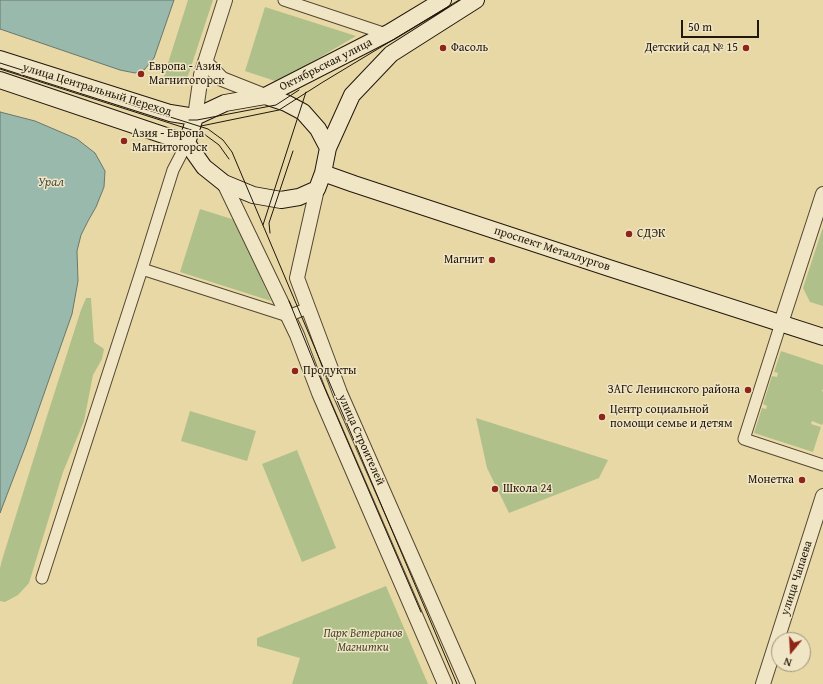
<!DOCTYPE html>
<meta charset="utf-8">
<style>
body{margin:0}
#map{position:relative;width:823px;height:684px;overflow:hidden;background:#e8d8a6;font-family:"Gentium Book Plus",serif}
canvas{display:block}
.north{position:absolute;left:771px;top:632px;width:40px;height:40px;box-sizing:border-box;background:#f0e6c5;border:1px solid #9e937b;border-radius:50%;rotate:198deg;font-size:11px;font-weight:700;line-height:16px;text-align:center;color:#22170c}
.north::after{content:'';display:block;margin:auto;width:14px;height:18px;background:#8f2418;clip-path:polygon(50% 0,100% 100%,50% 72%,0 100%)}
.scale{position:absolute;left:681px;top:20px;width:78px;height:18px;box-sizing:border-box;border:2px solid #22170c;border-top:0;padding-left:5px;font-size:12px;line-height:14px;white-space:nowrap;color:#22170c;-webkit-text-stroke:3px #f0e6c5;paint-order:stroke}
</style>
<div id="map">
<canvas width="823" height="684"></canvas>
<div class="north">N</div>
<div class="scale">50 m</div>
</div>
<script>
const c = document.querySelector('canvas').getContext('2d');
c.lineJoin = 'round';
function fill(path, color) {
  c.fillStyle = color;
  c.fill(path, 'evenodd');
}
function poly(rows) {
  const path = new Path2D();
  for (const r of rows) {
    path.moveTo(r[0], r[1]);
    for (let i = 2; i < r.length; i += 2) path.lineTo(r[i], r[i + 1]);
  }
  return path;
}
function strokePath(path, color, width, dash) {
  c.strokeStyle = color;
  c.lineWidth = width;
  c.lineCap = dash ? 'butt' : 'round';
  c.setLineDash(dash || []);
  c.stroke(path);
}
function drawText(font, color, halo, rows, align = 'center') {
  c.font = font + ' "Gentium Book Plus",serif';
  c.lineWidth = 3;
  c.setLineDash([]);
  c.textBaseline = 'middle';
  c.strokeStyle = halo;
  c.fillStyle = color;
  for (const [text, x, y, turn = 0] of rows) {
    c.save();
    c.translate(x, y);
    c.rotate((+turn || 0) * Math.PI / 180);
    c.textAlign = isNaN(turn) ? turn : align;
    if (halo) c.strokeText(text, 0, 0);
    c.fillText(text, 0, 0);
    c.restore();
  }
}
fill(poly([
 [188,0,213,0,187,79,183,83,178,84,163,79],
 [265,7,356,36,278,82,245,71],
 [200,209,235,220,271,301,180,272],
 [823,227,823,306,810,302,803,288],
 [86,298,91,298,94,342,104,349,102,359,93,375,84,421,63,472,29,583,18,595,5,602,0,601,0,568,2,560,47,416,81,310],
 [781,351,823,365,823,389,822,391,823,392,823,423,822,425,812,421,811,424,821,427,813,452,754,433,762,408,766,409,767,406,763,404,772,376,777,377,778,373,774,372],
 [190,411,256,431,247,461,181,441],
 [476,418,608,460,599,478,509,513,487,468],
 [297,450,336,548,302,562,262,464],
 [386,586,428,684,292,684,300,658,257,646,257,638]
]), '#b0c08a');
const water = poly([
 [0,0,174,0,154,58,144,70,135,73,120,70,0,29,0,0],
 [0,112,35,121,77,139,95,153,105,171,104,187,96,207,88,221,81,235,77,251,78,281,72,314,26,445,0,513,0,112]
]);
fill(water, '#98b9ac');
strokePath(water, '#69786c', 1);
const minor = poly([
 [284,0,386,34],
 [142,269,288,316,308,308],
 [781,323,744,439,823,465],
 [42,578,142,269,173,170,187,143]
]);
const tertiary = poly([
 [205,62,222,79,265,96],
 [195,117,201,75,225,0],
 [224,183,297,335,319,393,445,684],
 [317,189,297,278,340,393,468,684],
 [781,323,823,194],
 [763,684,823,496]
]);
const secondary = poly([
 [0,59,170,113,195,117],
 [0,80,187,143],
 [265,96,390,32,443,0],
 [187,143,204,167,224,183,253,195,281,200,299,197,317,189,323,173,328,148,352,95,391,54,476,0],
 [187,143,195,117,225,103,265,96,286,103,303,112,318,129,328,148],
 [323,173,354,184,609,268,823,337]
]);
strokePath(minor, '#544732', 13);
strokePath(tertiary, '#544732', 16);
strokePath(secondary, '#22170c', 18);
strokePath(minor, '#f0e6c5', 11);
strokePath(tertiary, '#f0e6c5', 14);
strokePath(secondary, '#f0e6c5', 16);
strokePath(poly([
 [0,63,208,129,223,140,232,152,457,684],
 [0,69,204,134,219,145,229,159],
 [189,120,197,120,276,105,299,90],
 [201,126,279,110,323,82,459,0],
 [263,225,306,92],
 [270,233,269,223,293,151],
 [289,301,319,375,421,612]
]), '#22170c', 1);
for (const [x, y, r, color] of [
 [443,48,4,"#8f2418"],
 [746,48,4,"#8f2418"],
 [141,74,4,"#8f2418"],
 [124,141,4,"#8f2418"],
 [629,234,4,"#8f2418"],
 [492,260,4,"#8f2418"],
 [295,371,4,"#8f2418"],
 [748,390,4,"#8f2418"],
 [602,417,4,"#8f2418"],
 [802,480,4,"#8f2418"],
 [495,489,4,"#8f2418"]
]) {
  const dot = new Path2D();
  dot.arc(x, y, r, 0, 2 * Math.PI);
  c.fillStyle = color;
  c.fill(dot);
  strokePath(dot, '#f0e6c5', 1.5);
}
drawText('12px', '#22170c', '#f0e6c5', [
 ["Фасоль",451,48],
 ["Детский сад № 15",738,48,"right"],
 ["Европа - Азия",149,67],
 ["Магнитогорск",149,81],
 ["Азия - Европа",132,134],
 ["Магнитогорск",132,148],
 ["СДЭК",637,234],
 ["Магнит",484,260,"right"],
 ["Продукты",303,371],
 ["ЗАГС Ленинского района",740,390,"right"],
 ["Центр социальной",610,410],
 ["помощи семье и детям",610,424],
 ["Монетка",794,480,"right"],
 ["Школа 24",503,489]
], 'left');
drawText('12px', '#22170c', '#f0e6c5', [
 ["Октябрьская улица",326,65,-27],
 ["улица Центральный Переход",97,90,17],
 ["проспект Металлургов",552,249,18],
 ["улица Строителей",361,440,66],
 ["улица Чапаева",797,578,-72]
]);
drawText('italic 12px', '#4d4a32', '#f0e6c5', [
 ["Парк Ветеранов",363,634],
 ["Магнитки",363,648]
]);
drawText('italic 13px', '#4b5044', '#f0e6c5', [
 ["Урал",51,183]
]);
</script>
